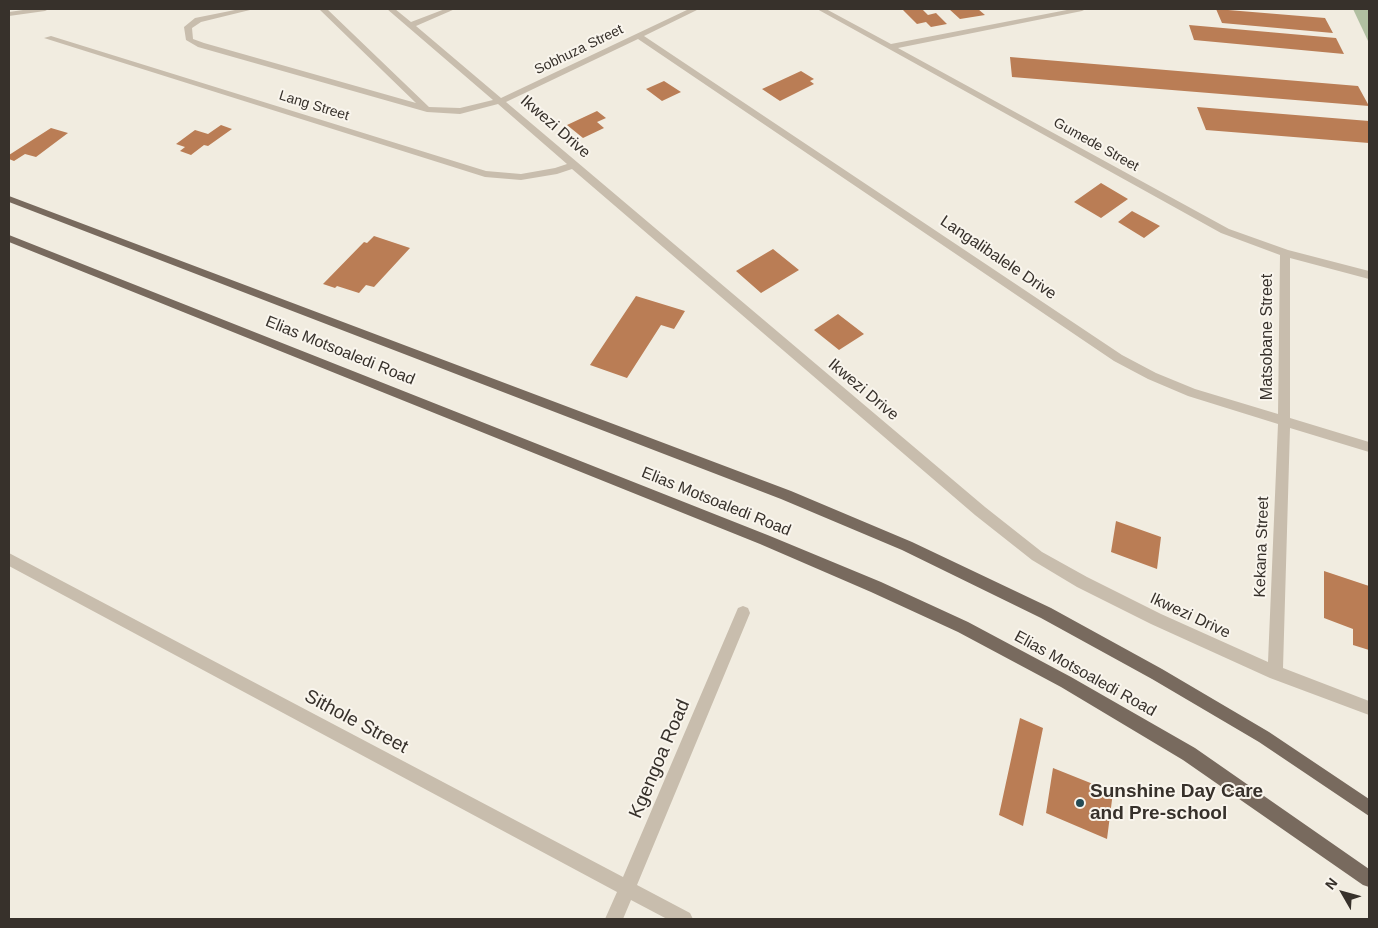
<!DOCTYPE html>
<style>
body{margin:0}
#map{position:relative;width:1378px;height:928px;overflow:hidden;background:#f1ece0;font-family:Arial,sans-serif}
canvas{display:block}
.frame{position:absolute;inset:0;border:10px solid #37312b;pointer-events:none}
.north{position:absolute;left:1318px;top:868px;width:50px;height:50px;-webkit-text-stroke:4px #f9f5ed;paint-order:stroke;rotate:308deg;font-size:14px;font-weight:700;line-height:20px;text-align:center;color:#37312b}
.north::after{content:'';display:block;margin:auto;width:18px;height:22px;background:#37312b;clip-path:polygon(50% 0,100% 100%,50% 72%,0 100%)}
</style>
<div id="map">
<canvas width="1378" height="928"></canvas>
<div class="frame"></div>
<div class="north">N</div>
</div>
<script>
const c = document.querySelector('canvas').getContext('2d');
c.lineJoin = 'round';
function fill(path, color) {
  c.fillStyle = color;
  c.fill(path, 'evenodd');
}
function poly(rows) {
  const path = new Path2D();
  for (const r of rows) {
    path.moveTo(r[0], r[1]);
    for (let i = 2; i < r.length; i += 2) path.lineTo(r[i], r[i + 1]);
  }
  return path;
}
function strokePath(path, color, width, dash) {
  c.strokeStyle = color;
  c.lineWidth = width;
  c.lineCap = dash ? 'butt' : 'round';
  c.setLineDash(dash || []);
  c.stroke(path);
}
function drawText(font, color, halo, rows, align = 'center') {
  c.font = font + ' Arial,sans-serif';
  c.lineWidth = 4;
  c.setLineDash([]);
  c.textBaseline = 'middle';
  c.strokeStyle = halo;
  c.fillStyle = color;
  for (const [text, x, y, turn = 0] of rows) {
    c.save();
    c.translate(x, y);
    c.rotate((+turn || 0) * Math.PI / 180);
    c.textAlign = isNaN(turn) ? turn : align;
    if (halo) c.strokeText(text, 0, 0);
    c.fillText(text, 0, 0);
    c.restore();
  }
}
fill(poly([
 [1353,9,1369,9,1369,43]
]), '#b1bfa1');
fill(poly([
 [922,9,928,15,936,13,947,24,931,27,926,22,917,24,903,10],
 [949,9,978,9,985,15,960,19],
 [1216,9,1325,18,1333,33,1222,23],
 [1189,25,1336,38,1344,54,1194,40],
 [1010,57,1358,86,1369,106,1012,77],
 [801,71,814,79,810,81,814,84,780,101,762,89],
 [664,81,681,92,662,101,646,89],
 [1197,107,1369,121,1369,143,1206,130],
 [597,111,606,118,597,122,604,128,583,138,567,125],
 [221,125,232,129,208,146,204,145,191,155,180,151,185,147,176,144,195,130,208,134],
 [51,128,68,133,36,157,25,154,14,161,9,159,9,155],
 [1101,183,1128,199,1101,218,1074,202],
 [1132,211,1160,226,1144,238,1118,222],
 [374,236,410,248,374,287,366,285,359,293,337,286,335,288,323,284,364,242,367,243],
 [773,249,799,270,761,293,736,271],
 [636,296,685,311,674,329,661,325,627,378,590,365],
 [838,314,864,334,839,350,814,330],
 [1116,521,1161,537,1157,569,1111,552],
 [1324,571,1369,586,1369,650,1353,645,1353,629,1324,618],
 [1020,718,1043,728,1023,826,999,815],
 [1053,768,1113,792,1107,839,1046,813]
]), '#ba7d55');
fill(poly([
 [30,9,49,9,45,11,9,16,9,12,30,9],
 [240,9,254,9,201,22,192,28,193,39,204,43,416,103,319,9,327,9,429,107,460,108,493,100,387,9,395,9,411,22,445,9,455,9,416,26,501,98,689,9,699,9,644,36,1122,355,1156,373,1195,389,1278,414,1280,255,1221,233,817,9,826,9,891,44,1072,9,1086,9,1082,11,898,48,1229,229,1288,250,1369,271,1369,279,1290,258,1290,418,1369,442,1369,452,1290,428,1283,668,1369,701,1369,715,1270,678,1151,624,1077,587,1032,560,975,515,572,169,557,174,521,180,485,177,44,38,51,36,486,171,521,174,555,168,567,164,498,104,460,114,427,112,198,47,186,40,184,27,195,18,240,9],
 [638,39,1114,361,1148,379,1188,396,1278,424,1268,662,1161,614,1087,577,1042,552,985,507,506,102,638,39],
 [9,553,623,877,738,608,743,606,748,608,750,613,637,885,690,913,693,919,667,919,631,900,623,919,605,919,617,892,9,566,9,553]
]), '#c8bdad');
fill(poly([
 [9,196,791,491,912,542,1051,608,1162,669,1269,732,1369,799,1369,816,1259,742,1152,679,1041,618,902,550,781,499,9,202,9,196],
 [9,235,770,536,881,582,968,622,1071,677,1195,748,1369,869,1369,887,1363,885,1183,760,1061,687,958,632,871,592,760,544,9,242,9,235]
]), '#786a5e');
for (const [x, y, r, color] of [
 [1080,803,5,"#244b55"]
]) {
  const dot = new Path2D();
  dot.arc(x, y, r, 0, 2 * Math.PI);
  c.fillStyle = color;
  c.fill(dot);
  strokePath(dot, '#f9f5ed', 2);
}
drawText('14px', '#37312b', '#f9f5ed', [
 ["Sobhuza Street",579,50,-26],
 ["Lang Street",314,106,17],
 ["Gumede Street",1096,145,29]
]);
drawText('16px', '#37312b', '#f9f5ed', [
 ["Ikwezi Drive",555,127,41],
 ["Langalibalele Drive",998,258,34],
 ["Matsobane Street",1268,337,-90],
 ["Elias Motsoaledi Road",340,351,22],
 ["Ikwezi Drive",863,390,40],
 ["Elias Motsoaledi Road",716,502,22],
 ["Kekana Street",1262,547,-88],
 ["Ikwezi Drive",1190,616,25],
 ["Elias Motsoaledi Road",1085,674,29]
]);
drawText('19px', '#37312b', '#f9f5ed', [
 ["Sithole Street",356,722,28],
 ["Kgengoa Road",660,759,-67]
]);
drawText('bold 19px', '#37312b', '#f9f5ed', [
 ["Sunshine Day Care",1090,792],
 ["and Pre-school",1090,814]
], 'left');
</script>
